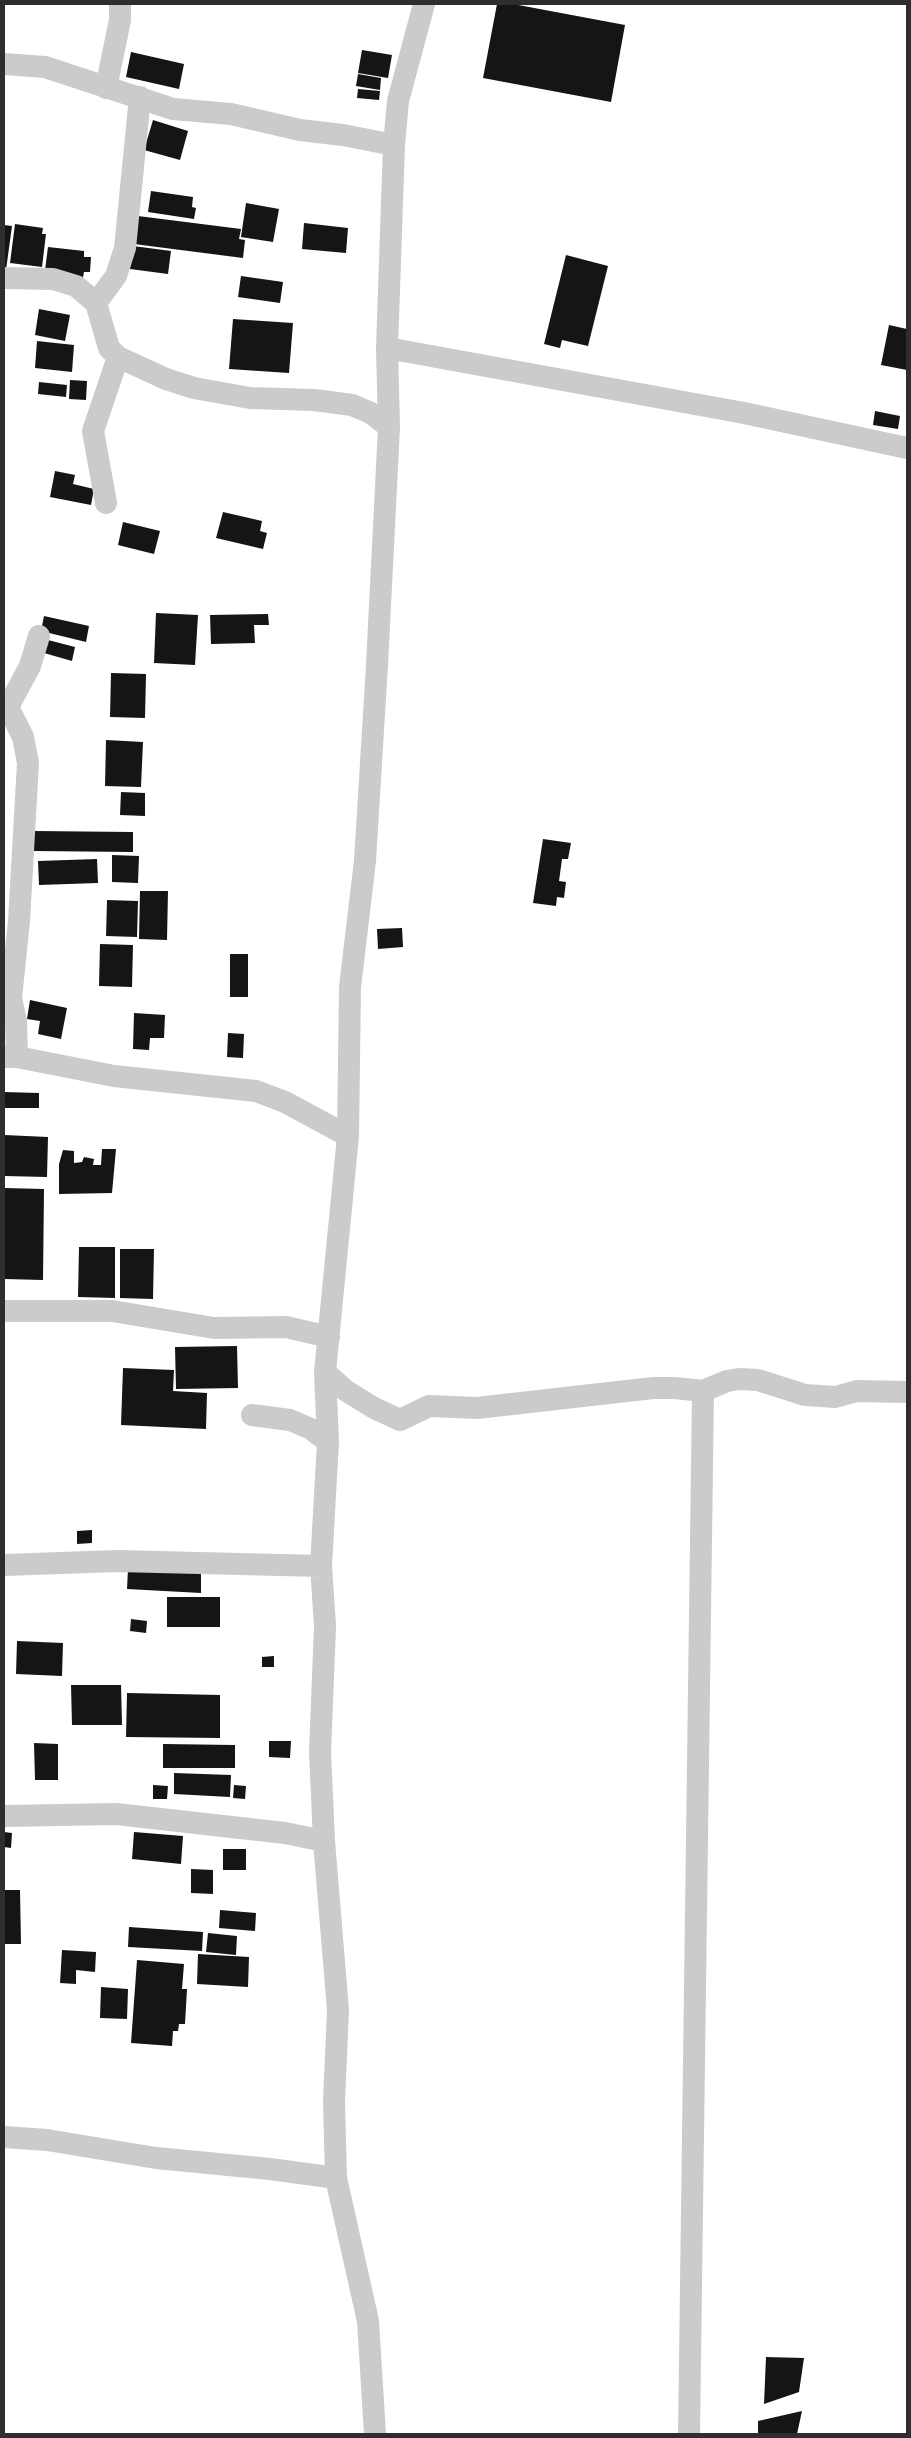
<!DOCTYPE html>
<html>
<head>
<meta charset="utf-8">
<style>
  body { margin:0 }
  #map { position:relative; width:911px; height:2438px; overflow:hidden; background:#fff; font-family:Karla,sans-serif }
  canvas { display:block }
  .frame { position:absolute; inset:0; border:5px solid #2e2e2e; pointer-events:none }
</style>
</head>
<body>
<div id="map">
<canvas width="911" height="2438"></canvas>
<div class="frame"></div>
</div>
<script>
const c = document.querySelector('canvas').getContext('2d');
c.lineJoin = 'round';
function fill(path, color) {
  c.fillStyle = color;
  c.fill(path, 'evenodd');
}
function shape(rows) {
  const path = new Path2D();
  for (const r of rows) {
    path.moveTo(r[0], r[1]);
    for (let i = 2; i < r.length; i += 2) path.lineTo(r[i], r[i + 1]);
  }
  return path;
}
function trace(path, color, width, dash) {
  c.strokeStyle = color;
  c.lineWidth = width;
  c.lineCap = dash ? 'butt' : 'round';
  c.setLineDash(dash || []);
  c.stroke(path);
}
fill(shape([
  [497,4,513,4,625,25,611,102,483,78],
  [362,50,392,55,388,78,358,73],
  [131,52,184,64,179,89,126,77],
  [358,74,381,78,380,90,356,86],
  [358,89,380,91,379,100,357,98],
  [153,120,188,131,180,160,144,150],
  [151,191,193,197,192,207,196,208,194,219,148,212],
  [246,203,279,209,273,242,241,237],
  [138,216,241,229,239,239,245,240,243,258,134,244],
  [304,223,348,228,346,253,302,249],
  [15,224,43,228,42,234,46,234,42,267,10,263],
  [4,225,12,226,6,270,4,269],
  [133,246,171,251,168,274,130,269],
  [48,247,84,251,84,257,91,257,90,272,84,272,82,283,44,278],
  [566,255,608,266,588,346,562,340,560,348,544,344],
  [241,276,283,282,280,303,238,297],
  [39,309,70,315,65,341,35,335],
  [233,319,293,323,289,373,229,369],
  [889,325,907,329,907,370,881,365],
  [37,341,74,345,72,372,35,368],
  [70,380,87,381,86,400,69,399],
  [39,382,67,385,66,397,38,394],
  [875,411,900,416,898,429,873,425],
  [55,471,75,475,73,484,94,489,91,505,50,497],
  [223,512,262,521,260,531,267,533,263,549,216,538],
  [123,522,160,531,154,554,118,545],
  [156,613,198,615,195,665,154,663],
  [268,614,269,625,254,625,255,643,211,644,210,615],
  [44,616,89,626,86,642,41,631],
  [48,640,75,647,72,661,44,653],
  [111,673,146,674,145,718,110,717],
  [106,740,143,742,141,787,105,786],
  [121,792,145,793,145,816,120,815],
  [34,831,133,832,133,852,34,851],
  [543,839,571,843,568,859,562,859,559,881,566,882,564,898,557,897,556,906,533,903],
  [112,855,139,856,138,883,112,882],
  [97,859,98,883,39,885,38,861],
  [140,891,168,891,167,940,139,939],
  [107,900,138,901,137,937,106,936],
  [402,928,403,947,378,949,377,929],
  [100,944,133,945,132,987,99,986],
  [230,954,248,954,248,997,230,997],
  [30,1000,67,1008,61,1039,38,1034,40,1021,27,1019],
  [134,1013,165,1015,164,1038,150,1038,149,1050,133,1049],
  [228,1033,244,1034,243,1058,227,1057],
  [4,1092,39,1093,39,1108,4,1108],
  [4,1135,48,1137,47,1177,4,1176],
  [102,1149,116,1149,112,1193,59,1194,59,1164,63,1150,74,1151,74,1163,82,1162,84,1157,94,1159,93,1165,101,1165],
  [4,1188,44,1189,43,1280,4,1279],
  [79,1247,115,1247,115,1298,78,1297],
  [120,1249,154,1249,153,1299,120,1298],
  [237,1346,238,1388,176,1389,175,1347],
  [123,1368,174,1370,173,1391,207,1393,206,1429,121,1425],
  [92,1530,92,1543,77,1544,77,1531],
  [128,1569,201,1573,201,1593,127,1589],
  [167,1597,220,1597,220,1627,167,1627],
  [131,1619,147,1621,146,1633,130,1631],
  [17,1641,63,1643,62,1676,16,1674],
  [274,1656,274,1667,262,1667,262,1657],
  [71,1685,121,1685,122,1725,72,1725],
  [127,1693,220,1695,220,1738,126,1737],
  [269,1741,291,1741,290,1758,269,1757],
  [34,1743,58,1744,58,1780,35,1780],
  [163,1744,235,1745,235,1768,163,1768],
  [174,1773,231,1775,230,1797,174,1794],
  [153,1785,168,1786,167,1799,153,1799],
  [234,1785,246,1786,245,1799,233,1798],
  [4,1832,12,1833,11,1848,4,1847],
  [134,1832,183,1836,181,1864,132,1859],
  [223,1849,246,1849,246,1870,223,1870],
  [191,1869,213,1870,213,1894,191,1893],
  [4,1890,20,1890,21,1944,4,1944],
  [220,1910,256,1913,255,1931,219,1928],
  [129,1927,203,1932,202,1951,128,1947],
  [208,1933,237,1936,236,1955,206,1952],
  [62,1950,96,1952,95,1972,76,1970,76,1984,60,1983],
  [198,1954,249,1957,248,1987,197,1984],
  [137,1960,184,1964,182,1989,187,1989,185,2024,179,2024,178,2031,173,2031,172,2046,131,2043],
  [101,1987,128,1989,127,2019,100,2018],
  [766,2357,804,2358,799,2392,764,2404],
  [802,2411,797,2434,758,2434,758,2421]
]), '#151515');
trace(shape([
  [4,64,45,67,173,109,231,114,300,130,343,135,394,145],
  [106,88,120,20,120,4],
  [4,278,53,279,76,286,96,303,109,348,118,357,166,379,194,388,250,398,314,400,352,405,371,413,389,427],
  [96,303,116,276,125,248,140,97],
  [387,348,744,413,907,448],
  [106,503,93,431,118,357],
  [8,707,23,737,28,763,19,921,11,998,16,1021,17,1057],
  [8,707,30,666,39,636],
  [4,1057,17,1057,114,1076,256,1091,285,1102,348,1136],
  [4,1311,112,1311,214,1328,286,1327,329,1337],
  [325,1372,345,1390,374,1408,400,1420,429,1406,477,1408,653,1388,675,1388,703,1391,727,1381,739,1379,758,1380,805,1395,821,1396,835,1397,857,1391,907,1392],
  [252,1415,290,1420,311,1429,328,1442],
  [4,1565,117,1561,321,1566],
  [4,1816,116,1814,285,1833,324,1841],
  [4,2137,47,2140,156,2158,270,2169,336,2178],
  [375,2434,368,2321,336,2178,334,2101,338,2010,324,1841,320,1752,325,1626,321,1566,328,1442,325,1372,348,1136,350,987,365,861,377,665,389,427,387,348,394,145,398,101,424,4],
  [689,2434,703,1391]
]), '#cbcbcb', 22);
</script>
</body>
</html>
